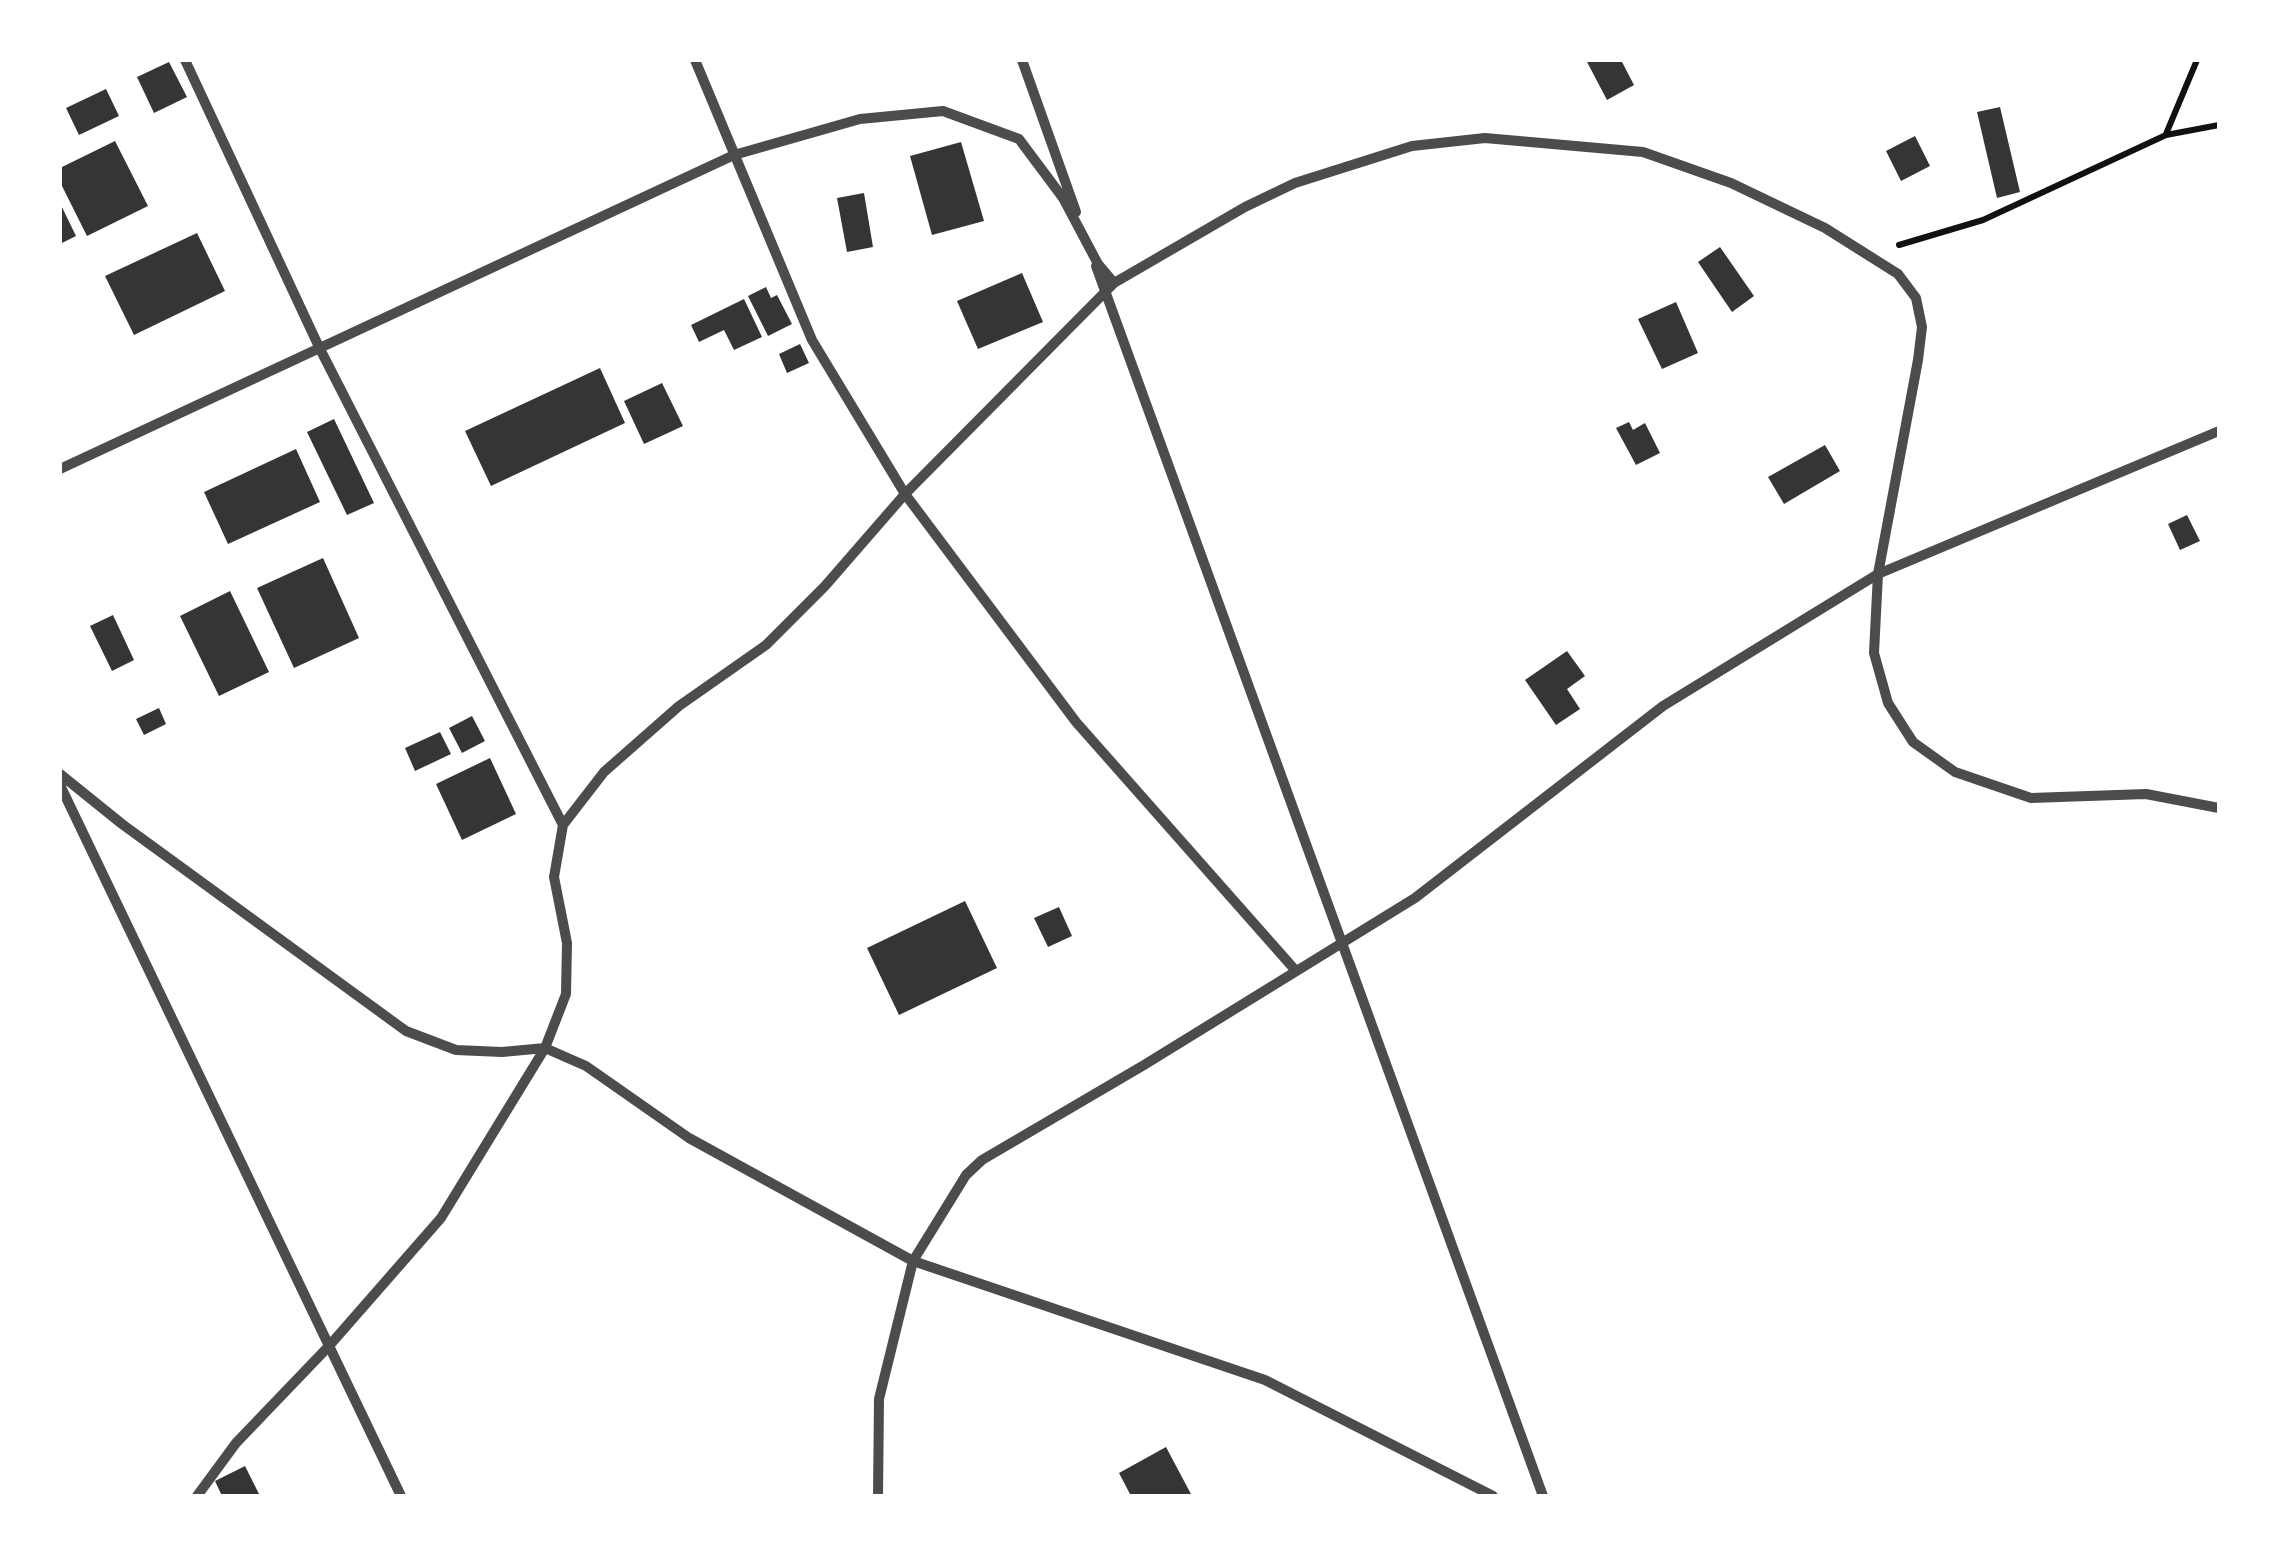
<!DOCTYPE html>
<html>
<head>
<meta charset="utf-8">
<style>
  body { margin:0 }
  #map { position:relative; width:2279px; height:1556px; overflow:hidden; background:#fff; font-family:"Nunito Sans",sans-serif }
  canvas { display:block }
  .frame { position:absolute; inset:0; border:62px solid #fff; pointer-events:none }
</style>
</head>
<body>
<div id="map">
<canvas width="2279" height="1556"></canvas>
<div class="frame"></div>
</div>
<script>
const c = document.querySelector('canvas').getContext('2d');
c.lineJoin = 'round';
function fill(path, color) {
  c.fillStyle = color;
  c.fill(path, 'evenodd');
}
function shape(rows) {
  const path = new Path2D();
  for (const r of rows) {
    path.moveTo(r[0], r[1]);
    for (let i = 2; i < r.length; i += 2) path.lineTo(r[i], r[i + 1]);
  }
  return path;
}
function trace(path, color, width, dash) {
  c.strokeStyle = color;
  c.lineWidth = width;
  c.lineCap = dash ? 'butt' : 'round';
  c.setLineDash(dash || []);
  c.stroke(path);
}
fill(shape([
  [1586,60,1621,60,1634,85,1607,100],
  [169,62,187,97,154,113,137,77],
  [106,89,119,116,79,135,66,108],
  [2000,107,2020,192,1997,198,1977,112],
  [1915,136,1930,166,1901,181,1886,151],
  [115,141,148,206,87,236,60,182,60,168],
  [961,142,984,221,932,235,910,156],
  [864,193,873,247,847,252,837,198],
  [60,203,76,236,60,244],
  [197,233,225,291,134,335,105,276],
  [1720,247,1754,296,1732,312,1698,262],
  [1022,273,1043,322,978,349,957,301],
  [766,287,771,298,777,295,792,324,768,336,748,296],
  [744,299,762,337,734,350,724,330,699,342,691,325],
  [1676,302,1698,353,1662,369,1638,319],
  [800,344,809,363,787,373,779,354],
  [600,368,625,423,491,486,465,431],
  [662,383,683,426,644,444,624,401],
  [334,419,374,503,347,515,307,432],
  [1629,422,1633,430,1645,423,1660,453,1636,465,1616,428],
  [1825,445,1840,471,1784,504,1768,477],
  [296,449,320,502,228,544,204,492],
  [2187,515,2200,541,2180,550,2168,524],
  [323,558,359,638,294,668,257,588],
  [230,591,269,672,219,696,180,616],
  [113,615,134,660,112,671,90,626],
  [1567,651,1585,676,1567,689,1580,709,1556,725,1525,680],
  [159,708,166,724,144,735,136,719],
  [472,716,485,741,462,753,449,728],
  [440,732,451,754,415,771,405,748],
  [490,758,516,814,462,840,436,784],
  [965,901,997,968,899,1015,867,948],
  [1059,907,1072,936,1048,947,1034,918],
  [1166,1447,1192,1496,1131,1496,1119,1473],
  [245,1466,260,1496,222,1496,215,1481]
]), '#353535');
trace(shape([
  [2166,134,2197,60],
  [1899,245,1983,220,2166,135,2219,125]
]), '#111', 6);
trace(shape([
  [185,60,319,347,563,825],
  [695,60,812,340,905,494,1076,722,1296,971],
  [1022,60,1076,212],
  [1096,266,1543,1496],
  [60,469,734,155,860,119,943,111,1019,139,1063,198,1098,264,1114,283,1245,207,1295,183,1412,146,1485,138,1643,152,1731,183,1825,228,1898,274,1916,298,1922,327,1918,360,1878,574,1874,653,1888,703,1913,742,1955,772,2031,798,2146,794,2219,808],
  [60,774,122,824,406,1031,456,1050,502,1052,545,1048,586,1066,689,1138,913,1261,1265,1380,1493,1496],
  [60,785,401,1496],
  [197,1496,236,1443,329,1346,441,1218,545,1048,566,994,567,943,554,877,563,825,604,772,679,706,766,645,825,586,905,494,1114,283],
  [878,1496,879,1399,913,1261,966,1175,982,1160,1144,1065,1415,898,1663,706,1878,574,2219,431]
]), '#4c4c4c', 10);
</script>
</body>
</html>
